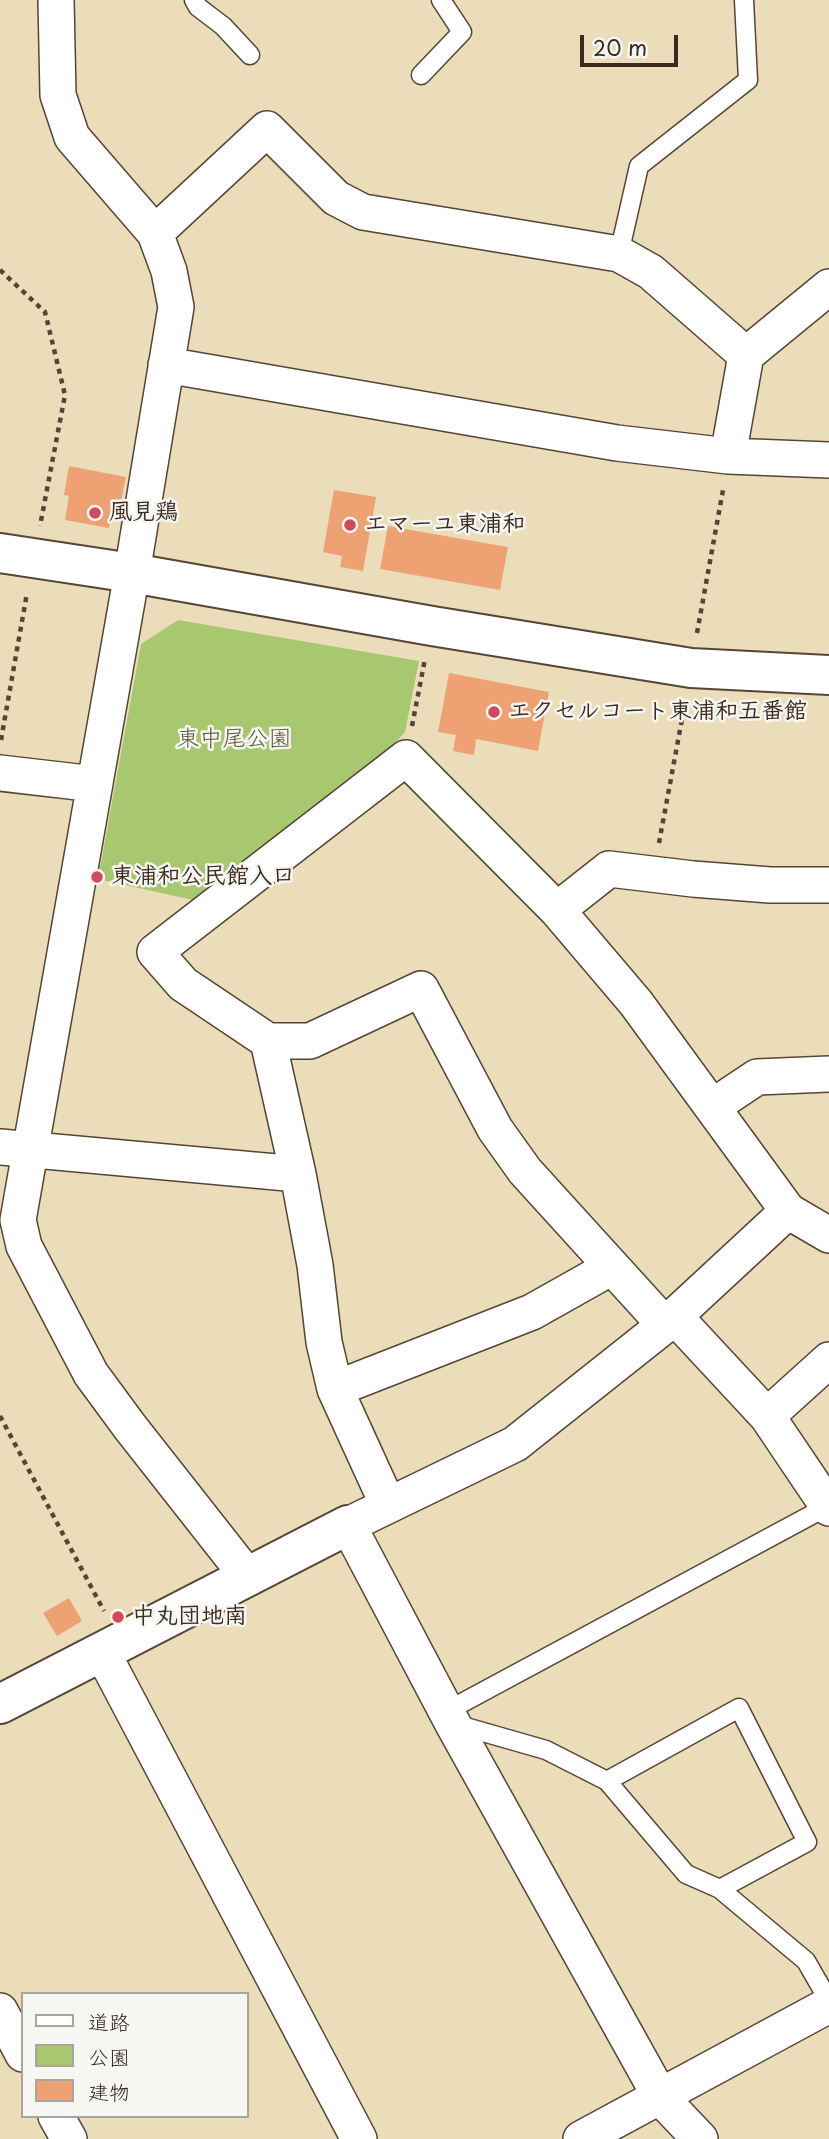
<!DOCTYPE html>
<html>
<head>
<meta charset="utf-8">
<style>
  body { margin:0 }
  #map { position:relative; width:829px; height:2139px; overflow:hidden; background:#ebddba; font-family:"Playpen Sans","Klee One",sans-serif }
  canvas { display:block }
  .legend { position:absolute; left:21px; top:1992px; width:228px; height:126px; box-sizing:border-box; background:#f6f6f2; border:2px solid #aba49d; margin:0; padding:9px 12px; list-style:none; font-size:21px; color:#3b2a1e }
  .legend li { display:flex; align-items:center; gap:14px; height:35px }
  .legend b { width:35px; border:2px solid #aba49d }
  .scale { position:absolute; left:580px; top:35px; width:98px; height:32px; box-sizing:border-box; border:4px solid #3b2a1e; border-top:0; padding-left:9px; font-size:21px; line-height:24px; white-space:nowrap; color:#3b2a1e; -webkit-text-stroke:5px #f6f6f2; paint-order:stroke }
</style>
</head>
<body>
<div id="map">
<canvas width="829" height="2139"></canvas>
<ul class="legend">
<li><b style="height:9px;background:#fff"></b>道路</li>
<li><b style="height:19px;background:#a8c870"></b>公園</li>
<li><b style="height:19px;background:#eea274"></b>建物</li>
</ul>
<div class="scale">20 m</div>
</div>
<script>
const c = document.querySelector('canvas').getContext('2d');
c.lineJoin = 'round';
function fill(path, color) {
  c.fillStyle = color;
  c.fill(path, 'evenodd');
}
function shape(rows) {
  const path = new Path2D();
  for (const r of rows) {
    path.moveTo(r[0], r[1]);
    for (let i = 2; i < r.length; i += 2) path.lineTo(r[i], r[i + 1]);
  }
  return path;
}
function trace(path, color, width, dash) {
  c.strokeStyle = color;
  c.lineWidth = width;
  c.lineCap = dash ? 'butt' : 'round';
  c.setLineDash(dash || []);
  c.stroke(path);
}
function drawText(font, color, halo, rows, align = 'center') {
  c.font = font + ' "Playpen Sans","Klee One",sans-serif';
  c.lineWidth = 5;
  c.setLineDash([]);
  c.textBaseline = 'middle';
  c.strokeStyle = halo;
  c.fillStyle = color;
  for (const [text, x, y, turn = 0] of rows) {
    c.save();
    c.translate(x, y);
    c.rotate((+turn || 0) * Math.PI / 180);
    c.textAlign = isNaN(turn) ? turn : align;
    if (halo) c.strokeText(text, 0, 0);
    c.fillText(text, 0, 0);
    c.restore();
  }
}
fill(shape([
  [178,620,419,661,405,732,364,777,202,902,98,879,141,644]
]), '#a8c870');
fill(shape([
  [69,466,126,477,117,521,110,519,109,528,65,520,69,496,64,495],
  [334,490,376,497,363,571,340,567,342,556,323,552],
  [388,526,508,547,500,590,380,569],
  [449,673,549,692,538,751,476,739,474,755,453,751,456,735,438,732],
  [69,1598,82,1621,57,1636,43,1613]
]), '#eea274');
const service = shape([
  [194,0,198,7,223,26,250,55],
  [421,75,462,32,441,0],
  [619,254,639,166,748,80,744,0],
  [447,1711,828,1506],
  [455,1724,546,1750,607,1781,686,1874,720,1889,806,1961,829,2001],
  [607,1781,739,1708,807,1842,720,1889]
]);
const minor = shape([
  [56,0,58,95,72,137,155,233,169,271,176,307,132,573,18,1220,24,1246,91,1374,130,1427,248,1577],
  [155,233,267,129,336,198,363,212,619,254,651,272,746,355],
  [166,365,617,443,728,456,829,460],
  [728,456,746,355,829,287],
  [0,773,95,784],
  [557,910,609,869,693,879,770,885,829,885],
  [268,1041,310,1041,421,989,495,1129,525,1171,665,1325],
  [712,1107,757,1077,829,1074],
  [0,1147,298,1174],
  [675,1317,767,1416,829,1508],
  [335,1389,532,1312,612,1267],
  [767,1416,829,1360],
  [388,1505,335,1389,324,1342,315,1265,298,1174,268,1041,183,984,155,952,406,758,557,910,636,1003,788,1211,829,1235],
  [102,1652,359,2139],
  [0,2011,23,2054],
  [56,2116,69,2139],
  [581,2139,829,2005],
  [700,2139,661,2098,453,1724,348,1525,515,1444,665,1325,788,1211]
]);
const tertiary = shape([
  [0,553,132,573,432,626,691,668,829,675],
  [0,1704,348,1525]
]);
trace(service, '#554535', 21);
trace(minor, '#554535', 38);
trace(tertiary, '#554535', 42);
trace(shape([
  [0,270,45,312,65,395,40,526],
  [697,633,723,490],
  [412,726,425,659],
  [1,740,27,593],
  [659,843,685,703],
  [0,1416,104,1611]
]), '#554535', 4.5, [5, 5]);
trace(service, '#fff', 18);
trace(minor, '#fff', 35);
trace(tertiary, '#fff', 38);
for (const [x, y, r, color] of [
  [95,513,7,"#d1495b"],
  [350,525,7,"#d1495b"],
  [494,712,7,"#d1495b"],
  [97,877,7,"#d1495b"],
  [118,1617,7,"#d1495b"]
]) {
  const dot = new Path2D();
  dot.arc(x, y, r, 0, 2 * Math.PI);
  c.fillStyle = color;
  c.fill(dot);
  trace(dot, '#f6f6f2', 2.5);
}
drawText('bold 23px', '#3b2a1e', '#f6f6f2', [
  ["風見鶏",109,513],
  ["エマーユ東浦和",364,525],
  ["エクセルコート東浦和五番館",508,712],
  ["東浦和公民館入口",111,877],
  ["中丸団地南",132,1617]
], 'left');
drawText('23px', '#5c5937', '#f6f6f2', [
  ["東中尾公園",234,740]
]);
</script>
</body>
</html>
